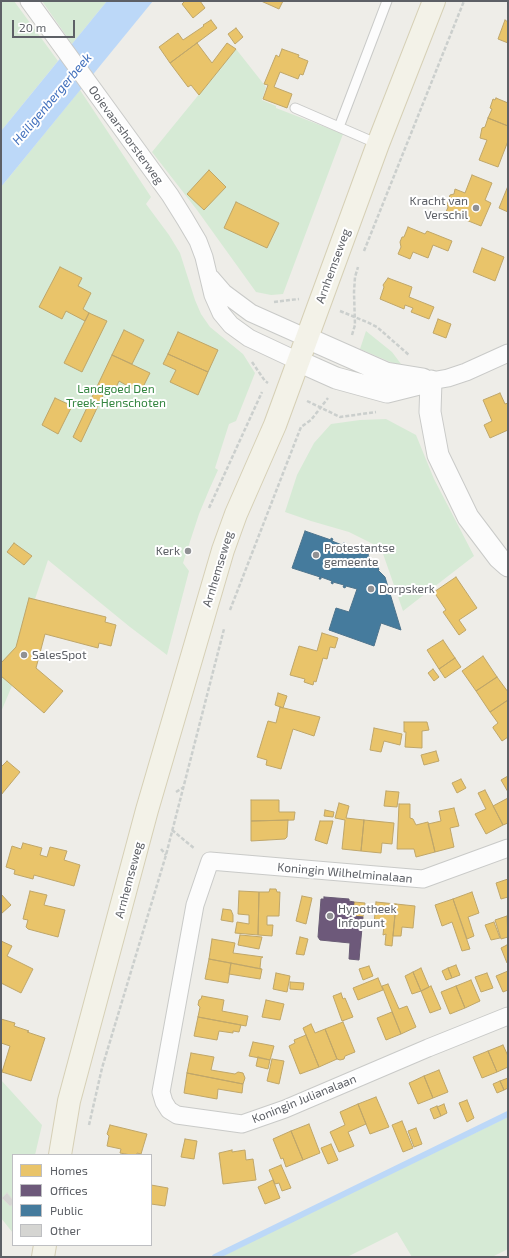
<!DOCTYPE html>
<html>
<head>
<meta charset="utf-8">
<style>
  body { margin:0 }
  #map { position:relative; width:509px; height:1258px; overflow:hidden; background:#eeede8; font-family:"Exo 2",sans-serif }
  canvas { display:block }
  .frame { position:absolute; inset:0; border:2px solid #5d6066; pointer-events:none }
  .legend { position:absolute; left:12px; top:1154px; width:140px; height:92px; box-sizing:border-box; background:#fff; border:1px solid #bebfc2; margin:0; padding:5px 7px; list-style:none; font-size:12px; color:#5d6066 }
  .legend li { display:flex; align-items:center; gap:8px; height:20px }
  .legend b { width:20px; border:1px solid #bebfc2 }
  .scale { position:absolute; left:12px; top:20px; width:63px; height:18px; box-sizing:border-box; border:2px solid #5d6066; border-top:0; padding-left:5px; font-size:12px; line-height:14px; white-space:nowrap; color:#5d6066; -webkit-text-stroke:3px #fff; paint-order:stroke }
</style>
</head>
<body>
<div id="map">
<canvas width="509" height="1258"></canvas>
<div class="frame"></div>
<ul class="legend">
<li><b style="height:11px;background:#e9c46a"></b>Homes</li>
<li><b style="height:11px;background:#6d597a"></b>Offices</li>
<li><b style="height:11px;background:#457b9d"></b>Public</li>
<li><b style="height:11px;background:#d5d5d2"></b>Other</li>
</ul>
<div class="scale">20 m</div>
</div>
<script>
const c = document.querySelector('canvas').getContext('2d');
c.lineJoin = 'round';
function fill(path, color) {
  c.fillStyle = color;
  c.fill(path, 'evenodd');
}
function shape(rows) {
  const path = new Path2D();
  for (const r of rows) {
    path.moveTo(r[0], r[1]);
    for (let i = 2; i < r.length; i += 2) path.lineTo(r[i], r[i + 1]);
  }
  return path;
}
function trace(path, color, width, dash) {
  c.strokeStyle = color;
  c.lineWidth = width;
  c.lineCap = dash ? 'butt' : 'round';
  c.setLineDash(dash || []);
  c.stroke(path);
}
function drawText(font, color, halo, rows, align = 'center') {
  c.font = font + ' "Exo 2",sans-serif';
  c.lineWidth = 4;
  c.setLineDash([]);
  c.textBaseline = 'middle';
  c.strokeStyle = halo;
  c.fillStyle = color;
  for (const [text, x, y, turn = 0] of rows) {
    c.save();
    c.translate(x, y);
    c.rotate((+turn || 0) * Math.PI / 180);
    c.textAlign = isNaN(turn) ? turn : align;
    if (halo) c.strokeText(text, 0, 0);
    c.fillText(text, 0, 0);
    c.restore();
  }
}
fill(shape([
  [1,1,14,1,58,61,1,131],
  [42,1,107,1,72,44],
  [236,49,266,87,262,100,276,106,276,108,343,134,283,294,271,295,256,292,197,210,152,152],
  [80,90,151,197,146,204,169,235,180,253,195,300,201,314,210,327,243,354,255,373,236,421,229,424,215,468,218,470,209,490,199,514,183,563,189,571,167,655,130,627,48,560,27,623,21,664,1,712,1,187],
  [366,331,392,352,404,368,360,349],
  [386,419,416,435,434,479,474,556,403,611,381,548,349,532,311,521,285,512,297,475,314,443,331,424,360,420],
  [1,1080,42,1125,35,1155,13,1155,13,1233,1,1218],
  [508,1117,508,1249,492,1257,412,1257,397,1232,347,1257,221,1257,372,1182]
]), '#d6ead5');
fill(shape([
  [107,1,153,1,1,187,1,131]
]), '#bcd8f8');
const homes = shape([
  [185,1,200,1,205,8,193,18,182,4,185,1],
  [261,1,283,1,279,9,261,1],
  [211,20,217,28,170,63,159,47,178,33,183,40,204,26,203,25,211,20],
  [505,20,508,22,508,43,498,39,505,20],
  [236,28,243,37,235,44,228,34,236,28],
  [197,43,212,63,227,43,236,49,199,95,191,85,188,87,170,63,197,43],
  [282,49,299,55,298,57,308,61,303,75,300,74,298,79,280,72,274,87,292,94,287,108,263,99,268,85,264,84,276,55,279,57,282,49],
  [496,98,508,103,508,126,488,118,492,109,490,108,493,99,495,100,496,98],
  [488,118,508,126,508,141,498,167,479,160,487,140,480,138,482,128,485,127,488,118],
  [209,170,226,187,204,210,187,194,209,170],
  [472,175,492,183,485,200,491,203,481,226,446,212,448,207,447,204,450,195,454,194,455,189,465,193,472,175],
  [508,186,508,212,499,208,508,186],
  [236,202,279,223,267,248,224,228,236,202],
  [408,227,425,234,427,231,452,241,448,251,433,245,428,258,413,252,410,259,398,254,401,247,400,242,402,237,404,237,408,227],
  [482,248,504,257,495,281,473,272,482,248],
  [60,267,82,278,78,286,91,293,83,309,89,313,85,321,66,311,62,319,39,307,60,267],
  [388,278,412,287,409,297,434,307,429,319,411,312,413,308,405,305,404,309,380,299,384,287,383,285,388,278],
  [89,313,107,321,82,372,64,363,89,313],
  [438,319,451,324,446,338,433,333,438,319],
  [124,330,144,340,132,364,112,355,124,330],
  [178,332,218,350,208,372,168,354,178,332],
  [168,354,208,372,198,395,170,382,176,370,163,364,168,354],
  [112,355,150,373,140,393,119,381,113,394,105,391,81,442,73,437,112,355],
  [500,393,505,404,508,403,508,430,490,438,484,425,492,421,483,400,500,393],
  [55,398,72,406,58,434,42,425,55,398],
  [14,543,32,556,24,565,7,552,14,543],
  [456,577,477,608,459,620,466,630,459,635,443,612,446,610,434,592,456,577],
  [29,598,106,617,105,622,116,625,111,646,99,643,98,648,45,634,36,668,63,691,44,713,1,676,1,663,16,647,29,598],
  [322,633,338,638,335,648,330,647,327,659,323,658,316,682,314,681,313,685,304,682,305,679,290,675,299,646,317,651,322,633],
  [443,640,455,658,439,669,427,650,443,640],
  [483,656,497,677,476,691,462,671,483,656],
  [455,658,461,667,445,678,439,669,455,658],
  [433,669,439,677,434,681,428,673,433,669],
  [497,677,508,692,508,700,490,712,476,691,497,677],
  [278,693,287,696,283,708,275,705,278,693],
  [508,700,508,737,502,741,493,728,493,727,498,723,490,712,508,700],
  [280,707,320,717,314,736,293,729,281,769,266,765,267,760,257,757,268,721,276,723,280,707],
  [404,722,427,722,429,730,422,731,422,748,405,747,406,732,404,732,404,722],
  [374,728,402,734,400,745,384,741,381,752,370,750,374,728],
  [436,751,439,761,424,765,421,755,436,751],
  [7,761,20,772,1,795,1,767,7,761],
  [508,776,508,792,501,780,508,776],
  [461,779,466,788,457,793,452,783,461,779],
  [485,790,503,825,486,834,475,814,486,809,478,793,485,790],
  [386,791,399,792,397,807,384,806,386,791],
  [508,798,508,823,503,825,493,806,508,798],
  [251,800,279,800,279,812,295,812,294,820,251,821,251,800],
  [339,803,349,806,346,818,364,820,361,851,342,849,345,820,335,818,339,803],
  [399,804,410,804,410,818,413,819,416,825,428,822,435,852,416,857,414,849,397,849,399,804],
  [454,808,459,826,450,828,454,847,435,852,428,824,441,821,439,811,454,808],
  [325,810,334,812,333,817,324,816,325,810],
  [288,820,287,837,285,839,251,841,251,821,288,820],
  [364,820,394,823,392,844,382,843,381,853,361,851,364,820],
  [320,821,333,821,327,844,315,840,320,821],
  [23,843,42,848,40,855,47,857,50,847,67,851,64,860,80,865,74,886,34,875,33,879,14,874,15,870,6,867,12,846,21,849,23,843],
  [508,879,508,897,501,899,496,883,508,879],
  [270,889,276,889,277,892,280,892,279,916,267,916,267,925,273,925,272,936,258,935,259,892,269,892,270,889],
  [30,891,47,895,44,905,65,910,58,937,28,929,26,927,28,920,23,919,30,891],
  [239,891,259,892,258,935,235,933,237,922,249,924,249,915,238,914,239,891],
  [472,892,479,913,468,917,474,936,467,939,453,899,472,892],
  [1,894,11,905,1,914,1,894],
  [302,896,312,898,306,924,296,921,302,896],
  [453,899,470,949,462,951,452,922,442,926,435,905,453,899],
  [354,902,365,903,363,917,352,916,354,902],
  [376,902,396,904,392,946,385,945,386,934,383,935,384,925,374,924,376,902],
  [396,904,415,906,413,928,402,927,401,936,393,936,396,904],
  [223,909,231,910,233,915,233,922,221,920,223,909],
  [507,916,508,937,501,939,495,920,507,916],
  [494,922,500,938,491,940,485,925,494,922],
  [240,935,262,937,259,949,238,945,240,935],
  [300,937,308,939,304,955,296,954,300,937],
  [212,939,235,943,233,953,263,957,261,958,260,968,261,969,209,959,212,939],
  [1,941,12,946,7,956,33,969,21,993,1,983,1,941],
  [507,945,508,948,508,963,507,963,501,948,507,945],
  [209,959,231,963,228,983,205,979,209,959],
  [231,963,262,969,260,979,229,974,231,963],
  [456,965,460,975,452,978,448,968,456,965],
  [369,966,373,976,363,980,359,969,369,966],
  [421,968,429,987,421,991,413,972,421,968],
  [448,968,452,978,446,980,442,971,448,968],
  [508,971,508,990,503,992,496,976,508,971],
  [413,972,421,991,412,994,405,976,413,972],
  [276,973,290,976,287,992,273,989,276,973],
  [487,973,493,988,481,992,475,977,487,973],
  [378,978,383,990,358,1000,353,988,378,978],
  [471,980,480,1001,465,1008,456,986,471,980],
  [290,982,304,983,303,990,290,989,290,982],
  [388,984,399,1009,407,1006,416,1027,401,1034,382,986,388,984],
  [431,986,441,1009,430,1013,421,991,431,986],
  [456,986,465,1008,450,1014,441,992,456,986],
  [341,993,343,999,345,998,353,1017,342,1021,333,996,341,993],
  [202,996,224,1000,222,1011,248,1016,246,1026,198,1017,200,1007,198,1005,199,1000,201,999,202,996],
  [266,1000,284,1004,280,1020,262,1017,266,1000],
  [392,1012,401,1034,386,1040,377,1018,392,1012],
  [198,1017,241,1025,239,1032,233,1031,233,1033,219,1031,217,1040,194,1036,198,1017],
  [1,1019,15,1023,14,1026,29,1031,27,1032,45,1038,31,1081,2,1072,10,1046,1,1043,1,1019],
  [343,1022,355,1052,345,1056,344,1059,340,1060,337,1059,325,1029,343,1022],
  [311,1024,315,1033,325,1029,337,1059,319,1067,303,1028,311,1024],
  [306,1035,319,1067,300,1074,289,1046,295,1043,294,1040,306,1035],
  [253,1042,274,1046,270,1060,249,1056,253,1042],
  [503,1045,508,1056,508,1067,497,1072,488,1051,503,1045],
  [488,1051,497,1072,482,1078,473,1057,488,1051],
  [191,1053,214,1057,211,1070,235,1074,238,1072,243,1073,245,1078,243,1084,187,1073,191,1053],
  [258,1057,270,1060,268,1069,256,1066,258,1057],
  [272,1059,284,1061,279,1084,267,1081,272,1059],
  [439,1070,448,1092,433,1098,424,1076,439,1070],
  [187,1073,243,1084,242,1093,218,1089,217,1099,184,1093,187,1073],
  [424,1076,433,1098,418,1104,409,1083,424,1076],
  [508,1078,508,1088,504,1090,500,1081,508,1078],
  [500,1081,504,1090,497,1093,493,1084,500,1081],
  [376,1097,389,1127,370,1134,358,1104,376,1097],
  [467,1100,474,1118,467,1122,459,1103,467,1100],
  [358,1104,366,1124,348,1132,354,1146,339,1152,330,1132,345,1125,340,1112,358,1104],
  [444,1104,447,1113,441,1116,437,1107,444,1104],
  [437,1106,441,1116,434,1119,430,1109,437,1106],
  [402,1121,413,1148,403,1152,392,1125,402,1121],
  [309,1124,320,1153,303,1160,291,1131,309,1124],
  [110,1125,147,1134,141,1154,137,1153,137,1155,131,1155,120,1153,121,1149,107,1146,109,1136,107,1134,110,1125],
  [416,1128,422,1144,414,1147,408,1131,416,1128],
  [291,1131,303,1160,286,1167,283,1158,281,1159,273,1139,291,1131],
  [185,1139,197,1141,194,1159,181,1157,185,1139],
  [331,1144,338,1160,328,1164,321,1148,331,1144],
  [232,1150,232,1152,245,1150,246,1160,253,1159,256,1180,223,1184,219,1153,232,1150],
  [281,1165,291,1188,282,1191,279,1183,275,1184,269,1170,281,1165],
  [273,1180,280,1198,265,1204,258,1187,273,1180],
  [151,1185,168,1188,165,1206,151,1204,151,1185]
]);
fill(homes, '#e9c46a');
trace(homes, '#bfa669', 1);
const offices = shape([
  [324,897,349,899,349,901,354,902,352,916,363,917,359,960,349,959,350,943,320,940,318,937,321,899,324,899,324,897]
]);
fill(offices, '#6d597a');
trace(offices, '#685b74', 1);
const public = shape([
  [305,531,331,540,331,538,333,539,332,541,342,545,343,543,345,543,344,545,354,549,355,547,357,548,356,550,367,554,369,552,369,553,368,555,376,568,378,567,379,570,378,570,385,577,401,630,381,623,374,646,329,630,336,608,349,612,357,589,346,586,345,588,343,587,344,585,333,582,333,584,331,583,332,581,321,577,321,579,319,579,320,577,292,568,305,531]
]);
fill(public, '#457b9d');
trace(public, '#4c738c', 1);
trace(shape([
  [215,1257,508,1114]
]), '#bcd8f8', 6);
const building = shape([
  [7,1193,13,1200,13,1204,10,1206,2,1198,7,1193]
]);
fill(building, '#d5d5d2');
trace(building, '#dddcd8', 1);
const service = shape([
  [295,108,378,144],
  [339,127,387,1]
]);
const minor = shape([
  [29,1,170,195,185,219,198,241,204,257,213,295,221,313,231,325,249,338,298,361],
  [211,278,224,293,251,313,307,338],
  [431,381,448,378,466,372,508,353],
  [508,848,423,879,210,861,195,905,161,1092,164,1102,169,1110,177,1115,242,1124,285,1109,428,1048,508,1016]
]);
const tertiary = shape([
  [307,338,386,373,423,379],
  [298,361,336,378,387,392,431,381],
  [431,381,430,412,438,455,468,517,499,558,508,566]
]);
const primary = shape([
  [60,1155,69,1101,147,810,223,550,236,514,275,425,378,144,434,1],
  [43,1257,45,1245]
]);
trace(service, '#c9cac8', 11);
trace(minor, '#c9cac8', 19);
trace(tertiary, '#c9cac8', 23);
trace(primary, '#d6d0b6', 24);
trace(shape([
  [364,251,464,1],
  [274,302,299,299],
  [340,311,367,322,377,327,409,355],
  [352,335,355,325,354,292,355,277,358,267],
  [252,362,265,381,268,383],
  [307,401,340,417,376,412],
  [209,508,262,392],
  [230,610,299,432,301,427,311,420,328,398],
  [176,792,184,787],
  [172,830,195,849],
  [161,849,166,855],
  [89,1125,102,1068,166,855,224,629]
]), '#cbcfcd', 2.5, [4, 2]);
trace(service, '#fcfcfc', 9);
trace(minor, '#fcfcfc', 17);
trace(tertiary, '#fcfcfc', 21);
trace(primary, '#f3f2e8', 22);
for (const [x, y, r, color] of [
  [476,208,4,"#909194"],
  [188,551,4,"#909194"],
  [316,555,4,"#909194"],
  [371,589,4,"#909194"],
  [24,655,4,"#909194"],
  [330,916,4,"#909194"]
]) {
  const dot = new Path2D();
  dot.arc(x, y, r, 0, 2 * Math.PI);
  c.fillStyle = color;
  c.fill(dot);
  trace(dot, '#fff', 1.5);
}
drawText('12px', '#5d6066', '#fff', [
  ["Ooievaarshorsterweg",126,135,54],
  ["Arnhemseweg",333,266,-70],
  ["Arnhemseweg",218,569,-73],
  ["Koningin Wilhelminalaan",345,873,5],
  ["Arnhemseweg",129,880,-75],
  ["Koningin Julianalaan",304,1099,-22]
]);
drawText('12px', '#5d6066', '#fff', [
  ["Kracht van",468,201,"right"],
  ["Verschil",468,215,"right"],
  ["Protestantse",324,548],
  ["gemeente",324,562],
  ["Kerk",180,551,"right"],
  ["Dorpskerk",379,589],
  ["SalesSpot",32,655],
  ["Hypotheek",338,909],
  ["Infopunt",338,923]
], 'left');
drawText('12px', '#348640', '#fff', [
  ["Landgoed Den",116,389],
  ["Treek-Henschoten",116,403]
]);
drawText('italic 13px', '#4371bd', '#fff', [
  ["Heiligenbergerbeek",52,99,-50]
]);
</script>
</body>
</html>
